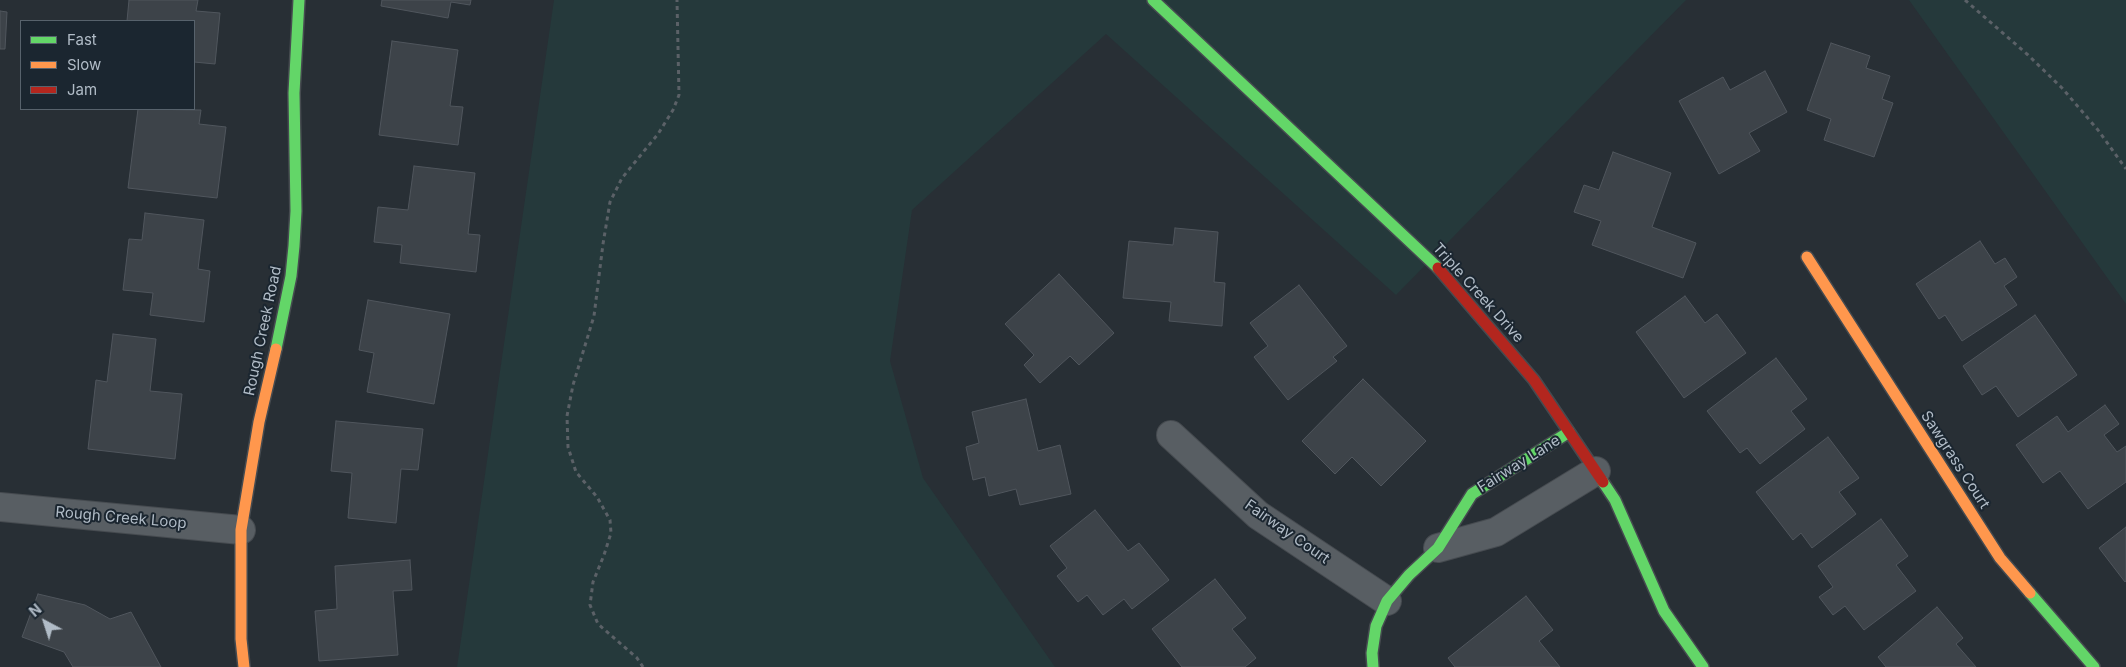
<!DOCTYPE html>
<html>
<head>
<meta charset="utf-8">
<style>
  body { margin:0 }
  #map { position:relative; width:2126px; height:667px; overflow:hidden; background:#282f35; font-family:Inter,sans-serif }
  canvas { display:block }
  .legend { position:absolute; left:20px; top:20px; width:175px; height:90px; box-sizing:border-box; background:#1b2630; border:1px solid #57626c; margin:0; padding:6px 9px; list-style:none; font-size:15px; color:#b1bcc7 }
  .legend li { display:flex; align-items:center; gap:10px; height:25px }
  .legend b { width:25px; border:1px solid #57626c }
  .north { position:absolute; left:20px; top:597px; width:50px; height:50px; -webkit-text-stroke:4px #1b2630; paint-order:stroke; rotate:320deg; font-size:14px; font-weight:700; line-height:20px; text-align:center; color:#b1bcc7 }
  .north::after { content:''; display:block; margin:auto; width:18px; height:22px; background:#b1bcc7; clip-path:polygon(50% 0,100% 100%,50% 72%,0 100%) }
</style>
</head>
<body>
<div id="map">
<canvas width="2126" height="667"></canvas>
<ul class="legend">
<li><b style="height:6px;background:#63d668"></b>Fast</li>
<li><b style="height:6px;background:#ff974d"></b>Slow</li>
<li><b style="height:6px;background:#b3261e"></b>Jam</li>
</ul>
<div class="north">N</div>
</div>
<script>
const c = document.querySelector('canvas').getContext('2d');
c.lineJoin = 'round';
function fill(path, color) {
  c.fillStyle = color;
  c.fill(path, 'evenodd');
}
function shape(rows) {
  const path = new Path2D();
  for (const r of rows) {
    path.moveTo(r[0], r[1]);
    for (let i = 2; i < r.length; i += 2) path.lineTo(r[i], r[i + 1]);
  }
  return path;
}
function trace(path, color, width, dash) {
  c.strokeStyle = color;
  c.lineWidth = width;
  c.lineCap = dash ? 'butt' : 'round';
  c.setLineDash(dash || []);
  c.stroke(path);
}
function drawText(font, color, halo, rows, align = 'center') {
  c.font = font + ' Inter,sans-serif';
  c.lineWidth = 4;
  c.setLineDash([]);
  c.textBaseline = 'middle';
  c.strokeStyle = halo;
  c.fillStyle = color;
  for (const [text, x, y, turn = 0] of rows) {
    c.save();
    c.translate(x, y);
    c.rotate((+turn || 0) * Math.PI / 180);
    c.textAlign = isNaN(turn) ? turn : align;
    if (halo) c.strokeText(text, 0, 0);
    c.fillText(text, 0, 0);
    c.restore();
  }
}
fill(shape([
  [554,0,1686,0,1396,295,1106,34,912,210,890,361,923,478,1055,667,457,667],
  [1909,0,2126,0,2126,304]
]), '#25393b');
const building = shape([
  [129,0,198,0,196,11,220,13,215,64,194,62,194,21,127,21,129,0],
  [382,0,471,0,470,5,451,2,448,18,381,6,382,0],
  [0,11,7,12,5,49,0,49,0,11],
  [392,41,458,50,450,106,463,107,458,145,379,135,392,41],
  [1831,43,1870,56,1866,68,1890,76,1882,99,1893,103,1874,157,1824,140,1831,119,1807,110,1831,43],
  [1765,71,1787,112,1749,133,1760,151,1719,174,1679,101,1723,77,1730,90,1765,71],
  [138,109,201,110,199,124,226,127,217,198,128,188,138,109],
  [1613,152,1671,173,1652,227,1696,243,1683,278,1592,245,1601,221,1574,212,1584,185,1599,190,1613,152],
  [414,166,475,173,468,234,480,235,476,272,400,263,402,245,374,242,378,207,408,210,414,166],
  [145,213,204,220,198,269,210,271,204,322,150,315,153,293,123,290,129,239,142,240,145,213],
  [1175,228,1218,232,1214,282,1225,283,1222,326,1169,321,1171,302,1123,298,1129,241,1173,245,1175,228],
  [1980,241,1995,264,2005,258,2017,277,2004,286,2017,305,1962,341,1945,315,1939,319,1916,284,1980,241],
  [1059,274,1114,333,1079,365,1070,356,1040,383,1024,365,1034,355,1005,324,1059,274],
  [1299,285,1347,346,1333,357,1337,361,1288,400,1254,357,1268,346,1250,323,1299,285],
  [1685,296,1705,323,1717,314,1746,353,1684,398,1636,332,1685,296],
  [368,300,450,314,434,404,367,392,374,353,359,350,368,300],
  [2035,315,2077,375,2018,417,1996,386,1982,395,1963,366,2035,315],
  [113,334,156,339,150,391,182,394,175,459,88,449,96,380,107,382,113,334],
  [1776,358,1807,399,1791,411,1805,429,1760,464,1747,448,1740,453,1707,411,1776,358],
  [1363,379,1426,441,1381,486,1352,457,1335,474,1302,441,1363,379],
  [1026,399,1038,451,1060,445,1071,494,1020,505,1016,489,989,496,985,477,973,480,966,447,979,443,972,412,1026,399],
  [2105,405,2119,424,2104,435,2117,452,2126,446,2126,482,2088,509,2060,471,2043,483,2016,445,2057,416,2068,432,2105,405],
  [336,421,423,429,418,470,401,469,396,523,348,518,352,473,331,471,336,421],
  [1828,437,1859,478,1839,492,1856,514,1812,548,1801,533,1793,540,1756,492,1828,437],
  [1095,510,1128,551,1139,543,1169,580,1132,609,1124,599,1103,615,1087,595,1078,602,1057,576,1067,568,1050,546,1095,510],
  [1881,519,1908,556,1896,565,1916,591,1864,630,1845,606,1833,615,1819,597,1833,587,1818,566,1881,519],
  [2126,527,2126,581,2125,582,2099,548,2126,527],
  [410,560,412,590,393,591,398,655,319,661,315,611,337,609,335,566,410,560],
  [1215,579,1246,618,1232,629,1256,658,1245,667,1182,667,1152,629,1215,579],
  [38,594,85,605,110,619,131,612,161,667,73,667,64,652,22,637,38,594],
  [1526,596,1553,630,1539,641,1560,667,1455,667,1448,658,1526,596],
  [1937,607,1963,638,1956,644,1976,667,1886,667,1878,657,1937,607]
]);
fill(building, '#3d4349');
trace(building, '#50565d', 1);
const street = shape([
  [1171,435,1258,515,1387,601],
  [0,507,241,530],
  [1438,548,1496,532,1596,471]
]);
const fast = shape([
  [1153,0,1438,268],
  [276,349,291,276,294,246,296,211,294,93,299,0],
  [1603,482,1615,500,1664,611,1703,667],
  [2030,593,2094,667],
  [1373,667,1372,653,1376,626,1387,601,1409,575,1438,548,1472,494,1569,432]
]);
const slow = shape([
  [1807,257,2000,558,2030,593],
  [244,667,241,639,241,530,259,422,276,349]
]);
const jam = shape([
  [1438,268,1534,380,1603,482]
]);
trace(street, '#464b50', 30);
trace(fast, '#464b50', 14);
trace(slow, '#464b50', 14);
trace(jam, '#464b50', 14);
trace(shape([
  [1965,0,2028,55,2062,88,2098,130,2126,169],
  [643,667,637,658,598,624,590,605,593,582,604,555,611,533,610,520,597,497,576,472,568,447,567,416,573,385,594,316,603,244,610,202,622,178,658,134,673,110,679,95,677,0]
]), '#5b6167', 3, [4, 4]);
trace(street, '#585e63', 28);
trace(fast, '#63d668', 11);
trace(slow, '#ff974d', 11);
trace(jam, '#b3261e', 11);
drawText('15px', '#b1bcc7', '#1b2630', [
  ["Triple Creek Drive",1478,293,48],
  ["Rough Creek Road",263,331,-78],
  ["Sawgrass Court",1955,460,57],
  ["Fairway Lane",1519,464,-32],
  ["Rough Creek Loop",121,518,5],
  ["Fairway Court",1287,532,35]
]);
</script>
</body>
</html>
